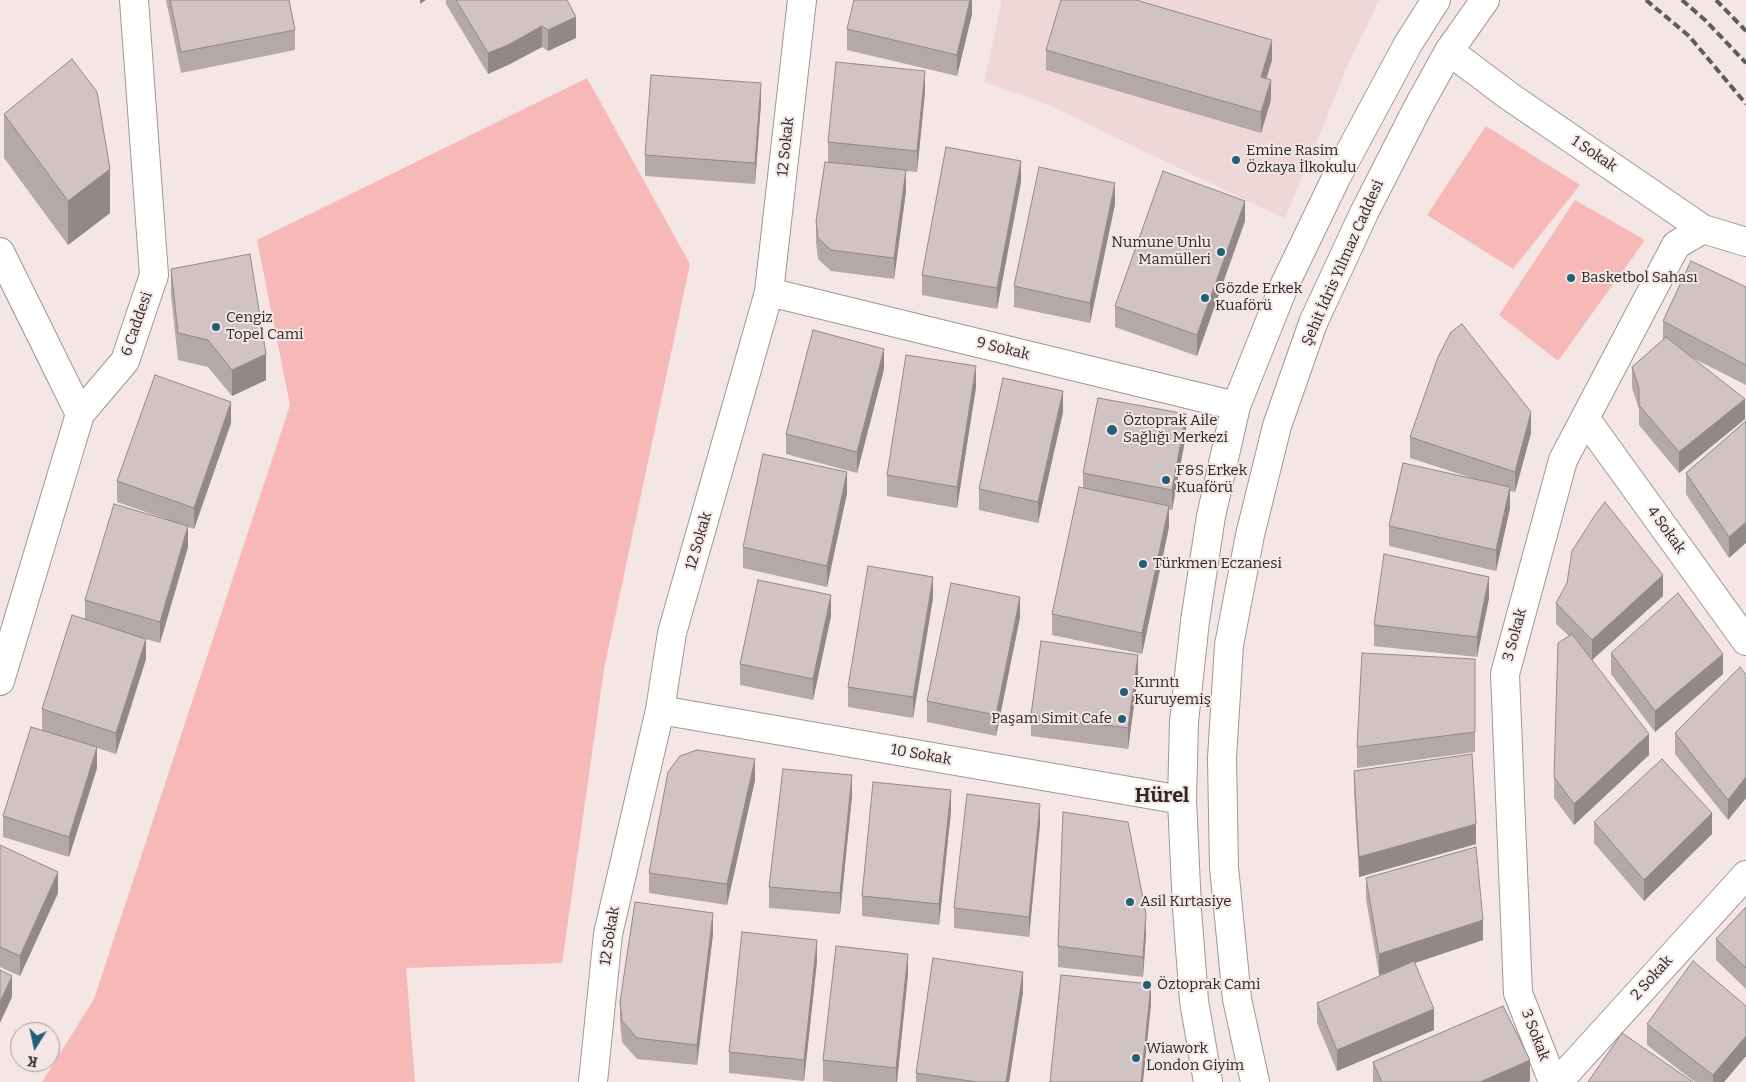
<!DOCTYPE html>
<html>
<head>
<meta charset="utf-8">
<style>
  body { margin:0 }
  #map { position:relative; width:1746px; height:1082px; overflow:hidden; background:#f4e6e5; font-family:Bitter,serif }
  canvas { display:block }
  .north { position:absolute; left:10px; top:1022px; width:50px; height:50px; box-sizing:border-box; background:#f4e6e5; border:1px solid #a59a9a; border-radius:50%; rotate:190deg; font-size:14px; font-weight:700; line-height:20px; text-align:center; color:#2e2929 }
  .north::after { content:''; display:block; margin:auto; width:18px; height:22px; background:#236077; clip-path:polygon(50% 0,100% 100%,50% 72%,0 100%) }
</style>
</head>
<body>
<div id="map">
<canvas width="1746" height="1082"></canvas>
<div class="north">K</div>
</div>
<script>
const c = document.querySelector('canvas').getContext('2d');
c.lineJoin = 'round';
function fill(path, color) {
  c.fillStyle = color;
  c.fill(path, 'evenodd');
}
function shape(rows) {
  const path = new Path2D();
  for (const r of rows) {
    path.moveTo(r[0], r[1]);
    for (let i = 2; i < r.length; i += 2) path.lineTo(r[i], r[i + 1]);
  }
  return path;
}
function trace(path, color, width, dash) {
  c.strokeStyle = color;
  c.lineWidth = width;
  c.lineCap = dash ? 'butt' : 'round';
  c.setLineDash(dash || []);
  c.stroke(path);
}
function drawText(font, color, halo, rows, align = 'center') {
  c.font = font + ' Bitter,serif';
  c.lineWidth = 4;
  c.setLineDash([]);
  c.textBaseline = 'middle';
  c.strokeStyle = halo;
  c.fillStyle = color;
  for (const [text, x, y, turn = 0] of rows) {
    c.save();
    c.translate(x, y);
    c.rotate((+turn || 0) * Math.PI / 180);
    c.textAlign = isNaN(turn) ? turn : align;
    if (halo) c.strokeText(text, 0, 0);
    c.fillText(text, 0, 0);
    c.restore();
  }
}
fill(shape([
  [1002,0,1379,0,1347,67,1285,219,1042,102,984,82]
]), '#eed7d6');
fill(shape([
  [587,78,690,264,604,669,562,963,406,968,415,1082,42,1082,94,999,290,405,257,240],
  [1486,126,1580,185,1513,269,1427,215],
  [1575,200,1645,240,1558,361,1499,315]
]), '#f7b9b7');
const minor = shape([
  [1449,51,1509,96,1703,229,1746,242],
  [0,252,80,414],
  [769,292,1236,406],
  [1585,418,1746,641],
  [0,681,80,414,125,361,154,275,134,0],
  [660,710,1182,800],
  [593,1082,608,934,660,710,672,633,769,292,802,0],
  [1553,1082,1518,993,1505,674,1563,460,1676,245,1703,229],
  [1558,1082,1746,875]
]);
const major = shape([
  [1208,1082,1194,1001,1187,909,1182,800,1184,722,1195,621,1211,516,1236,406,1284,286,1337,176,1408,44,1436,0],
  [1255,1082,1237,999,1224,867,1222,758,1229,645,1250,535,1277,426,1313,323,1364,213,1418,107,1449,51,1485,0]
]);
trace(minor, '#a29695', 30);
trace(major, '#a29695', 30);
trace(minor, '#fff', 28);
trace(major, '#fff', 28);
trace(shape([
  [1646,0,1689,36,1746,104],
  [1682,0,1705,20,1746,63],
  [1716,0,1746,31]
]), '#635b5b', 4, [8, 4]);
fill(shape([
  [166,0,289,0,295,30,295,50,181,73],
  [446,0,567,0,576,38,548,51,542,47,508,65,488,74,446,4],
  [972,0,972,14,957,76,847,50,847,29],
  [1046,50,1272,60,1266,78,1271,100,1261,133,1046,70],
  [925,92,917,172,906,171,906,191,894,279,831,271,818,259,816,242,816,221,828,163,828,142],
  [761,103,755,184,645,176,645,155],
  [4,114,110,213,68,245,4,158],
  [1021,182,997,309,922,295,922,275],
  [1115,204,1090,323,1014,307,1014,286],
  [1245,221,1197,356,1115,327,1115,306],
  [171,269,266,380,232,396,208,367,178,360,171,295],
  [1746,287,1746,385,1693,358,1745,419,1679,473,1639,425,1639,409,1632,388,1632,367,1663,340,1663,321],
  [884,369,857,473,786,454,786,434],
  [976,387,957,508,887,496,887,475],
  [1063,412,1038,523,979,510,979,489],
  [1746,421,1729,558,1686,494,1686,473],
  [231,423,194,529,188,527,188,547,160,643,146,639,146,659,116,754,97,748,97,768,69,857,3,837,3,816,42,730,42,709,85,619,85,600,166,519,117,502,117,481],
  [1531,433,1515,492,1510,491,1510,508,1496,571,1389,546,1389,526,1475,479,1410,458,1410,437],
  [1186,435,1172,510,1169,510,1169,527,1142,654,1052,635,1052,614,1083,488,1083,473],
  [847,493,827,587,743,568,743,547],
  [1663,596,1592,660,1649,755,1574,825,1554,798,1554,777,1569,636,1556,624,1556,603],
  [933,598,913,718,848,707,848,687],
  [1489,598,1477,657,1374,646,1374,625],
  [831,616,813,700,740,685,740,664],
  [1020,617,996,736,927,722,927,701],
  [1611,653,1723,674,1655,732,1611,674],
  [1475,659,1475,752,1357,768,1357,747],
  [1746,675,1746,798,1728,820,1675,754,1675,733],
  [1138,676,1128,749,1031,736,1031,715],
  [1354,771,1476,844,1359,877,1354,792],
  [755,780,727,905,649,893,649,873],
  [852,796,840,914,769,908,769,887],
  [951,811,939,925,862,916,862,896],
  [1594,822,1712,834,1644,901,1594,843],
  [1040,824,1029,937,954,928,954,908],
  [0,845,58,893,20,976,0,967],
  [1366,878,1483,940,1415,963,1434,1030,1337,1071,1317,1023,1317,1003,1389,972,1379,975,1366,899],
  [1746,907,1746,989,1716,960,1716,939],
  [713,934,697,1065,637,1059,622,1042,620,1022,620,1002],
  [1146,935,1143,977,1058,967,1058,946],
  [817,961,804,1081,729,1073,729,1052],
  [908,974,897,1082,834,1082,823,1081,823,1060],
  [1023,992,1009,1082,916,1082,916,1073],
  [1647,1024,1746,1056,1724,1082,1695,1082,1647,1045],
  [1373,1062,1530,1081,1528,1082,1373,1082]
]), '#b4a8a8');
fill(shape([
  [420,0,426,0,420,4],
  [970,0,972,0,972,14,957,76,957,55],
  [576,17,576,38,548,51,548,30],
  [542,26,542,47,508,65,488,74,488,53],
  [1272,40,1272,60,1261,97,1261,77],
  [925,71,925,92,917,172,917,151],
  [1271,80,1271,100,1261,133,1261,112],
  [761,83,761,103,755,184,755,163],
  [1021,161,1021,182,997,309,997,288],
  [110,169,110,213,68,245,68,201],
  [906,170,906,191,894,279,894,258],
  [1115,183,1115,204,1090,323,1090,303],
  [1245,201,1245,221,1197,356,1197,335],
  [884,349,884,369,857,473,857,452],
  [266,354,266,380,232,396,232,370],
  [976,366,976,387,957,508,957,487],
  [1063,391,1063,412,1038,523,1038,502],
  [1745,399,1745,419,1679,473,1679,452],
  [231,402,231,423,194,529,194,508],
  [1531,412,1531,433,1515,492,1515,472],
  [1186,414,1186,435,1172,510,1172,490],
  [847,472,847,493,827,587,827,566],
  [1510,487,1510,508,1496,571,1496,550],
  [1169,506,1169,527,1142,654,1142,633],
  [1746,522,1746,543,1729,558,1729,537],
  [188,526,188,547,160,643,160,622],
  [1663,575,1663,596,1592,660,1592,640],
  [933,577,933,598,913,718,913,697],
  [1489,577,1489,598,1477,657,1477,637],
  [831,595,831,616,813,700,813,679],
  [1020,597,1020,617,996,736,996,715],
  [146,639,146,659,116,754,116,733],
  [1723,654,1723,674,1655,732,1655,711],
  [1138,655,1138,676,1128,749,1128,728],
  [1649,734,1649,755,1574,825,1574,804],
  [97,747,97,768,69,857,69,837],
  [755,759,755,780,727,905,727,884],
  [852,775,852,796,840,914,840,893],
  [1746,777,1746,798,1728,820,1728,800],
  [951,790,951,811,939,925,939,904],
  [1040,804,1040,824,1029,937,1029,917],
  [1712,813,1712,834,1644,901,1644,880],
  [1476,824,1476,844,1359,877,1359,857],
  [58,872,58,893,20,976,20,956],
  [713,913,713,934,697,1065,697,1045],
  [1146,914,1146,935,1143,977,1143,957],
  [1483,920,1483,940,1379,975,1379,954],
  [817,940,817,961,804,1081,804,1060],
  [908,954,908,974,897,1082,896,1082,896,1068],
  [1023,972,1023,992,1009,1082,1006,1082],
  [12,976,12,997,0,1023,0,1002],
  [1151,984,1151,1005,1143,1082,1141,1082],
  [1434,1009,1434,1030,1337,1071,1337,1050],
  [1746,1036,1746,1056,1724,1082,1713,1082,1713,1075],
  [1530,1060,1530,1081,1528,1082,1480,1082]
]), '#928888');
const building = shape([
  [170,0,289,0,295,30,181,52,170,0],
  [456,0,567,0,576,17,548,30,542,26,508,45,488,53,456,0],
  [854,0,970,0,957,55,847,29,854,0],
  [1061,0,1136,0,1272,40,1261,77,1271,80,1261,112,1046,50,1061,0],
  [72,59,97,92,110,169,68,201,4,114,72,59],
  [836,62,925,71,917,151,828,142,836,62],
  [651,75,761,83,755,163,645,155,651,75],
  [946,147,1021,161,997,288,922,275,946,147],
  [825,162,906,170,894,258,831,250,818,238,816,221,825,162],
  [1039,167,1115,183,1090,303,1014,286,1039,167],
  [1163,171,1245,201,1197,335,1115,306,1163,171],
  [250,254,266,354,232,370,208,340,178,333,171,269,250,254],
  [1691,261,1746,287,1746,365,1663,321,1691,261],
  [1462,324,1531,412,1515,472,1410,437,1438,357,1451,332,1462,324],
  [813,330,884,349,857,452,786,434,813,330],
  [1666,337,1745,399,1679,452,1639,405,1639,388,1632,367,1666,337],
  [906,355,976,366,957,487,887,475,906,355],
  [155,375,231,402,194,508,117,481,155,375],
  [1003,378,1063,391,1038,502,979,489,1003,378],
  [1098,398,1186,414,1172,490,1083,473,1098,398],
  [1746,421,1746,522,1729,537,1686,473,1746,421],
  [763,454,847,472,827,566,743,547,763,454],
  [1403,463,1510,487,1496,550,1389,526,1403,463],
  [1079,487,1169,506,1142,633,1052,614,1079,487],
  [1605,502,1663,575,1592,640,1556,603,1567,583,1572,551,1595,515,1605,502],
  [114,504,188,526,160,622,85,600,114,504],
  [1384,554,1489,577,1477,637,1374,625,1384,554],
  [868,566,933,577,913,697,848,687,868,566],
  [758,580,831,595,813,679,740,664,758,580],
  [951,583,1020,597,996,715,927,701,951,583],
  [1678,593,1723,654,1655,711,1611,653,1678,593],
  [72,615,146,639,116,733,42,709,72,615],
  [1572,634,1649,734,1574,804,1554,777,1558,643,1572,634],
  [1041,641,1138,655,1128,728,1031,715,1041,641],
  [1362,653,1475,659,1475,732,1357,747,1362,653],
  [1740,667,1746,675,1746,777,1728,800,1675,733,1740,667],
  [31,727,97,747,69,837,3,816,31,727],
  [697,750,755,759,727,884,649,873,668,772,680,756,697,750],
  [1472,754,1476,824,1359,857,1354,771,1472,754],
  [1662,759,1712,813,1644,880,1594,822,1662,759],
  [783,769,852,775,840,893,769,887,783,769],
  [873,782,951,790,939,904,862,896,873,782],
  [967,794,1040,804,1029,917,954,908,967,794],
  [1063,812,1128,822,1146,914,1143,957,1058,946,1063,812],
  [0,845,58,872,20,956,0,947,0,845],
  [1476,847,1483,920,1379,954,1366,878,1476,847],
  [635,902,713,913,697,1045,637,1038,622,1021,620,1002,635,902],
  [1746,907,1746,968,1716,939,1746,907],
  [742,932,817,940,804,1060,729,1052,742,932],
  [836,946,908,954,896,1068,823,1060,836,946],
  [933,958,1023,972,1006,1082,977,1082,916,1073,933,958],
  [1414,961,1434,1009,1337,1050,1317,1003,1414,961],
  [1693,961,1746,1006,1746,1036,1713,1075,1647,1024,1693,961],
  [0,970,12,976,0,1002,0,970],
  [1061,975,1151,984,1141,1082,1050,1082,1061,975],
  [1503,1006,1530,1060,1480,1082,1382,1082,1373,1062,1503,1006],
  [1622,1033,1693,1082,1588,1082,1622,1033]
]);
fill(building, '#d1c3c3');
trace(building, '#928888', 1);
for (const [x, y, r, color] of [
  [1236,160,5,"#236077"],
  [1221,252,5,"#236077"],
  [1571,278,5,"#236077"],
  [1205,298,5,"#236077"],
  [216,327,5,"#236077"],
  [1112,430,6,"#236077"],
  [1166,480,5,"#236077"],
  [1143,564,5,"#236077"],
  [1124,692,5,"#236077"],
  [1122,719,5,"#236077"],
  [1130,902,5,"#236077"],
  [1147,985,5,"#236077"],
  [1136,1058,5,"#236077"]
]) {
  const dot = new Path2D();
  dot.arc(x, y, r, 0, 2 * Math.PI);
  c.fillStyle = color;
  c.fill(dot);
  trace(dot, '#f4e6e5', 2);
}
drawText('15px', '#2e2929', '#f4e6e5', [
  ["12 Sokak",786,147,-84],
  ["1 Sokak",1594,154,34],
  ["Şehit İdris Yılmaz Caddesi",1343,263,-66],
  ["6 Caddesi",137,324,-71],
  ["9 Sokak",1003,349,14],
  ["4 Sokak",1666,530,54],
  ["12 Sokak",699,541,-74],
  ["3 Sokak",1515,635,-75],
  ["10 Sokak",921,755,10],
  ["12 Sokak",610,936,-81],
  ["2 Sokak",1652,978,-48],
  ["3 Sokak",1535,1035,69]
]);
drawText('15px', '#2e2929', '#f4e6e5', [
  ["Emine Rasim",1246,151],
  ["Özkaya İlkokulu",1246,168],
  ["Numune Unlu",1211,243,"right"],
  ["Mamülleri",1211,260,"right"],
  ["Basketbol Sahası",1581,278],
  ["Gözde Erkek",1215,289],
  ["Kuaförü",1215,306],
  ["Cengiz",226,318],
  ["Topel Cami",226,335],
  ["Öztoprak Aile",1123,421],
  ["Sağlığı Merkezi",1123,438],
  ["F&S Erkek",1176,471],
  ["Kuaförü",1176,488],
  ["Türkmen Eczanesi",1153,564],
  ["Kırıntı",1134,683],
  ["Kuruyemiş",1134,700],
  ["Paşam Simit Cafe",1112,719,"right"],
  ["Asil Kırtasiye",1140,902],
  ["Öztoprak Cami",1157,985],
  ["Wiawork",1146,1049],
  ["London Giyim",1146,1066]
], 'left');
drawText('bold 20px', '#2e2929', '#f4e6e5', [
  ["Hürel",1162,796]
]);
</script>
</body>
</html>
